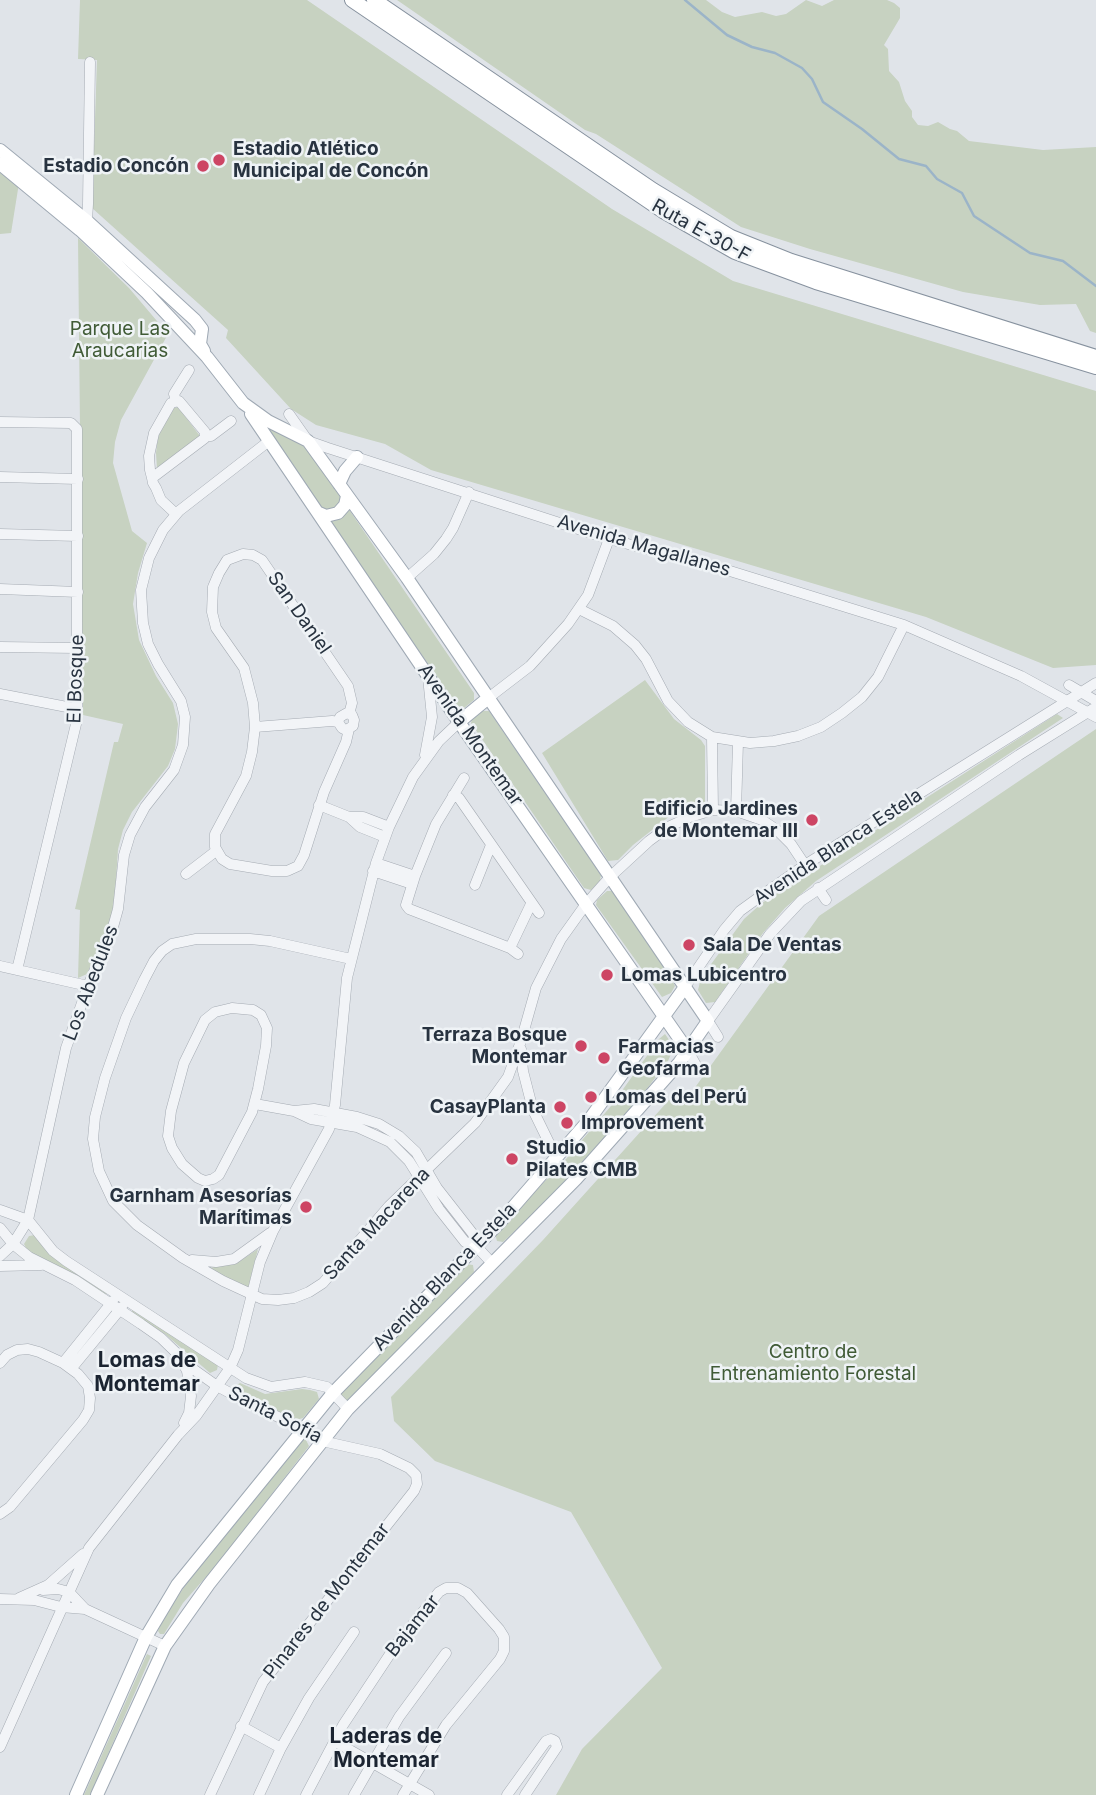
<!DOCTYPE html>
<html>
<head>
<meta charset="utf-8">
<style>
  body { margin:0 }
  canvas { display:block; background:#e0e4e9 }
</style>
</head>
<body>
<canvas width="1096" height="1795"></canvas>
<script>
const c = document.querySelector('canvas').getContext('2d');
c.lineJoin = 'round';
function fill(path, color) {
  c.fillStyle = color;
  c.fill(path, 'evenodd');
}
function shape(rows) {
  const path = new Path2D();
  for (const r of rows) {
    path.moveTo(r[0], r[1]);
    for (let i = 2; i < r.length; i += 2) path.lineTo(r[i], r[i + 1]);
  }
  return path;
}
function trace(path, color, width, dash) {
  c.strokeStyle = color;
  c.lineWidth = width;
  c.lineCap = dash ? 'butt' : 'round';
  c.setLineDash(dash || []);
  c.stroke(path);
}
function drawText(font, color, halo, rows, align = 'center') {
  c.font = font + ' Inter,sans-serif';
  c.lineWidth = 5;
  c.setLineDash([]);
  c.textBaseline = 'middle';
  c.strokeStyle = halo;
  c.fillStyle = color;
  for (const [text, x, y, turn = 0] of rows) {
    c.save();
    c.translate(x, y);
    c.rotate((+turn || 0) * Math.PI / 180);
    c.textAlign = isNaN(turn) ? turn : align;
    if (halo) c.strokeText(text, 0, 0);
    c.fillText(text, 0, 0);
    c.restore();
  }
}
fill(shape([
  [80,0,307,0,612,209,733,281,1096,391,1096,665,1053,668,926,617,431,470,385,444,316,425,291,409,226,338,228,330,92,208,97,60,78,59],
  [397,0,706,0,722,12,735,17,762,12,776,16,786,14,806,0,822,6,834,0,887,0,894,3,900,8,900,18,884,45,888,49,889,71,899,82,905,101,912,111,912,117,918,125,928,126,938,122,950,129,957,131,969,141,1043,150,1096,147,1096,333,1090,331,1076,304,1040,305,963,292,810,249,741,227,596,134,585,130],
  [0,171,19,183,11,233,0,234],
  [78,238,129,288,168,334,121,420,115,442,113,463,132,531,147,543,138,573,133,604,139,640,156,676,173,703,178,724,175,749,168,766,132,812,123,830,118,849,115,897,110,923,87,974,78,978,80,910,75,909,114,742,118,742,123,724,83,715],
  [178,407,200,436,157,469,156,453,158,436,174,408],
  [266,427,305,443,342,499,339,508,323,511],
  [348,508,474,693,474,700,464,708,457,706,329,520,341,517],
  [645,680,674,719,701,740,705,746,705,802,675,812,633,845,618,860,608,861,542,753],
  [483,711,489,711,601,875,600,881,591,890,584,888,471,723,472,719],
  [1057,714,1063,718,816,881,785,908,763,933,715,1002,706,1003,698,990,701,978,744,919,762,903],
  [1096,729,1096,1795,556,1795,582,1749,662,1668,571,1512,435,1461,394,1421,391,1397,543,1240,669,1100,691,1093,819,916],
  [607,891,612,891,669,974,675,986,671,993,662,997,596,905,597,900],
  [665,1034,674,1047,668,1061,630,1111,554,1194,503,1242,497,1241,495,1234,566,1159,611,1106,659,1039],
  [35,1235,44,1248,57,1260,107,1292,105,1296,39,1259,27,1250,24,1244,29,1236],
  [258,1249,248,1289,209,1268,237,1263],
  [466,1264,473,1265,474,1272,348,1402,340,1395],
  [132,1310,218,1365,217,1370,210,1373,165,1334,132,1313],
  [240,1383,265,1394,302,1389,310,1390,317,1392,319,1399,303,1418,296,1420,236,1390,235,1386],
  [303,1440,306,1440,309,1446,220,1561,183,1603,164,1634,160,1634,158,1631,163,1618,187,1583],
  [147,1654,151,1656,90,1795,84,1795]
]), '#c7d2c1');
trace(shape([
  [685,0,727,35,752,47,775,53,802,68,812,79,823,102,862,129,899,159,926,166,937,179,962,193,974,216,1030,253,1063,261,1096,286]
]), '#9bb4c8', 2.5);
const minor = shape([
  [84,225,87,221,88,204,90,62],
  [176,401,174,394,189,370],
  [289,414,308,441,328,448,609,539,730,571,904,625,1021,676,1096,717],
  [0,422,71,423,77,429,77,720,17,970],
  [206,436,211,436,231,421],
  [0,477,78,479],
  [152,478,205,438,205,432,179,401,171,403,154,433,149,456,150,470,152,478,153,483,156,488,161,500,176,514],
  [0,534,78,536],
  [407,578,434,554,446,539,453,528,469,492],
  [0,589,78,592],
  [579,609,613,626,635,645,646,659,668,701,688,722,712,737,750,743,774,741,798,736,821,727,842,713,862,697,878,677,904,625],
  [0,647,77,648],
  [1069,685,1096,701],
  [0,694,77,709],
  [487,699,530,666,568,624,588,595,609,539],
  [255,727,332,721,338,722,342,728,346,730,353,726,354,720,352,715,347,713,340,717,338,722],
  [349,729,346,742,324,792,304,855,298,866,287,871,272,871,230,864,222,859,215,847,215,834,246,776,252,752,255,727,253,703,244,668,216,628,212,612,213,587,219,573,227,560,243,554,253,555,262,560,348,686,352,703,349,714],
  [712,737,713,810],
  [425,755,432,717,428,677],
  [464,778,436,824,415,876,406,905,409,909,510,948,518,954],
  [453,795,459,798,539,913],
  [319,805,349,817,360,827,385,837],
  [736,811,738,742],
  [349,817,363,817,389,827],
  [376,863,415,876],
  [373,871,412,884],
  [186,874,216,851],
  [475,885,491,845],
  [818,888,826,900],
  [510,948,531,904],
  [351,959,270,941,250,939,196,939,172,944,162,951,154,961,144,980,126,1018,105,1078,95,1117,93,1139,99,1171,113,1201,137,1225,183,1258,223,1281,262,1299,278,1300,294,1298,309,1292,323,1283,389,1206,475,1123,508,1077,521,1041,536,988,561,939,586,904,610,877,649,841,668,827,690,817,713,810,736,811,762,820,777,830,791,844,805,865],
  [0,966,88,986],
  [685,987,724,930,740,911,758,898,805,865,1096,683],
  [232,1008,253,1010,261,1015,267,1028,266,1046,258,1089,252,1112,219,1175,213,1179,205,1181,198,1178,182,1164,172,1148,168,1136,171,1111,184,1063,205,1020,215,1012,232,1008],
  [718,1037,708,1021,770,934,801,901,1019,755,1096,707],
  [521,1049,523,1071,533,1110,556,1157],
  [688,1051,697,1067],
  [255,1104,294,1111,311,1119,357,1127,390,1142,409,1161,439,1209,465,1242,476,1246,492,1263],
  [294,1111,314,1109,357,1117,379,1124,399,1136,416,1152,437,1188,473,1234,476,1246],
  [0,1210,28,1220,53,1251,66,1261,246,1378,271,1387,305,1382,327,1387,348,1409],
  [0,1228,13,1244,29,1257,75,1280,141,1324,161,1338,193,1369,217,1386,256,1407,294,1424,322,1441,380,1454,409,1468,416,1475,417,1484,414,1491,263,1682,210,1795],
  [0,1256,13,1244,28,1220,66,1048,88,986,113,927,118,909,124,855,130,835,145,807,174,770,183,745,185,717,181,701,158,664,148,644,143,623,141,590,149,558,163,530,179,511,269,441],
  [192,1260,216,1262,234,1259,270,1233],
  [0,1266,41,1265],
  [182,1361,187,1371,191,1396,189,1413,184,1423],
  [0,1363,7,1355,17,1350,28,1349,39,1352,63,1363,78,1374,88,1386,90,1398,89,1410,83,1420,10,1507,0,1514],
  [63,1363,113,1301],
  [71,1369,122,1307],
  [43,1590,58,1589,69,1592,85,1609],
  [19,1598,48,1585,83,1554],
  [0,1599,34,1600,61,1607,85,1609,165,1646],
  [241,1726,281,1748],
  [334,1741,429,1795],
  [0,1747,89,1548,178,1435,196,1416,230,1368,238,1350,260,1262,273,1231,329,1129,335,1105,347,978,376,863,389,827,413,777,439,741,459,722],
  [259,1795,281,1748,309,1698,354,1632],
  [306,1795,343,1725,396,1645,439,1592,446,1588,458,1588,467,1593,499,1629,504,1637,504,1651,500,1659,446,1725,403,1795],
  [354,1795,399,1717,446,1653],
  [507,1795,546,1741,551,1739,555,1741,557,1747,525,1795]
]);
const major = shape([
  [0,150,87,221,195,320,202,329,200,344,204,351],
  [0,164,80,230,147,293,207,357,243,403,268,421,308,441,407,578,708,1021,679,1063,576,1179,348,1409,209,1584,165,1646,97,1795],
  [251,414,459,722,688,1051],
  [339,484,345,471,357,457],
  [319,513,326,516,338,513,345,505,347,496],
  [459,722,487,699],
  [76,1795,146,1637,177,1585,333,1393,501,1221,589,1120,685,987]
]);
const highway = shape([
  [352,0,663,211,735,252,816,282,1096,367],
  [374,0,653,190,731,237,791,261,1096,357]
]);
trace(minor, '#a5abb3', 11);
trace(major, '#9fa9b4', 14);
trace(highway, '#87929f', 16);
trace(minor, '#f2f4f7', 10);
trace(major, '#fff', 12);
trace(highway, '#fff', 14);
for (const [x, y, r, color] of [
  [219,160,7,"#cd4564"],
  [203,166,7,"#cd4564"],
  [812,820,7,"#cd4564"],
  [689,945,7,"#cd4564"],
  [607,975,7,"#cd4564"],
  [581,1046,7,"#cd4564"],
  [604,1058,7,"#cd4564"],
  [591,1097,7,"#cd4564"],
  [560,1107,7,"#cd4564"],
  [567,1123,7,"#cd4564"],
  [512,1159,7,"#cd4564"],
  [306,1207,7,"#cd4564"]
]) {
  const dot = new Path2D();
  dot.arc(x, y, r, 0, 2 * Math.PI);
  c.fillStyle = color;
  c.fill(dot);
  trace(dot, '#eff3f6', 2.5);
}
drawText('bold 19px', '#283340', '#eff3f6', [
  ["Estadio Atlético",233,149],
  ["Municipal de Concón",233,171],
  ["Estadio Concón",189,166,"right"],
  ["Edificio Jardines",798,809,"right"],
  ["de Montemar III",798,831,"right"],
  ["Sala De Ventas",703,945],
  ["Lomas Lubicentro",621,975],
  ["Terraza Bosque",567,1035,"right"],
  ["Montemar",567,1057,"right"],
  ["Farmacias",618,1047],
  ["Geofarma",618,1069],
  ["Lomas del Perú",605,1097],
  ["CasayPlanta",546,1107,"right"],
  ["Improvement",581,1123],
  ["Studio",526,1148],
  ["Pilates CMB",526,1170],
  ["Garnham Asesorías",292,1196,"right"],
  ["Marítimas",292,1218,"right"]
], 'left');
drawText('19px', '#283340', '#eff3f6', [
  ["Ruta E-30-F",701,231,29],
  ["Avenida Magallanes",644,546,16],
  ["San Daniel",299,613,55],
  ["El Bosque",76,679,-88],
  ["Avenida Montemar",470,735,55],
  ["Avenida Blanca Estela",838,847,-33],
  ["Los Abedules",91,983,-69],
  ["Santa Macarena",377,1224,-47],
  ["Avenida Blanca Estela",445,1277,-46],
  ["Santa Sofía",275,1415,27],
  ["Pinares de Montemar",327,1601,-52],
  ["Bajamar",413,1626,-51]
]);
drawText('19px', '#405b36', '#eff3f6', [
  ["Parque Las",120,329],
  ["Araucarias",120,351],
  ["Centro de",813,1352],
  ["Entrenamiento Forestal",813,1374]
]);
drawText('bold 21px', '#1b2431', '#eff3f6', [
  ["Lomas de",147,1361],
  ["Montemar",147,1385],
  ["Laderas de",386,1737],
  ["Montemar",386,1761]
]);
</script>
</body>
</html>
